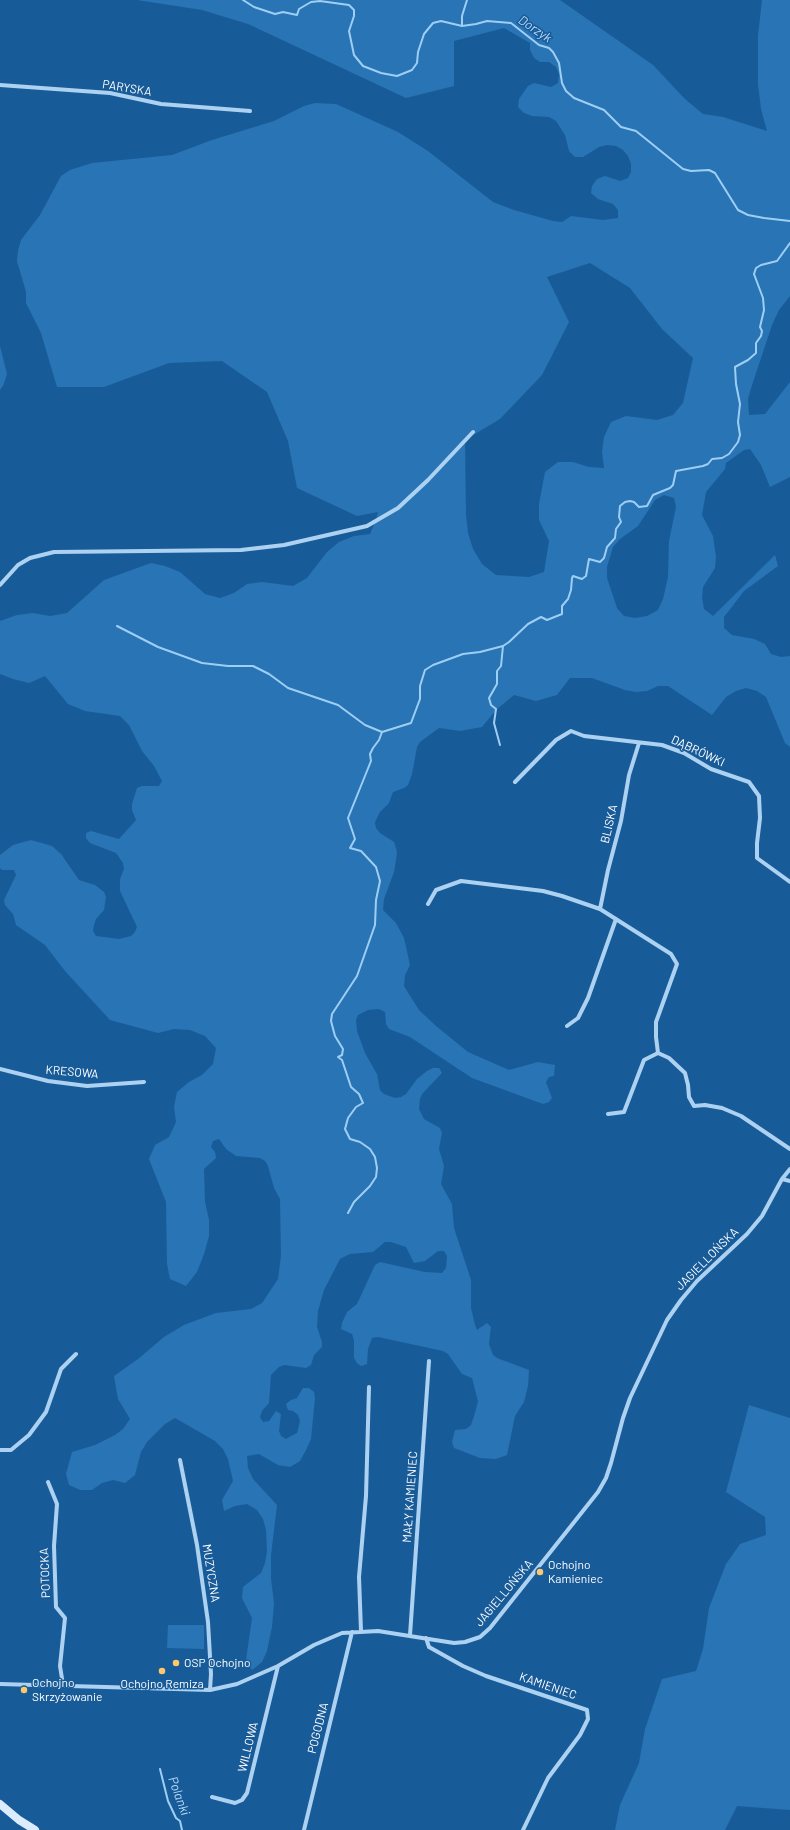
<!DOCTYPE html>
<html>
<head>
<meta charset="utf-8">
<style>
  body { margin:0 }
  canvas { display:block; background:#185b99 }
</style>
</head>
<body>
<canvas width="790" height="1830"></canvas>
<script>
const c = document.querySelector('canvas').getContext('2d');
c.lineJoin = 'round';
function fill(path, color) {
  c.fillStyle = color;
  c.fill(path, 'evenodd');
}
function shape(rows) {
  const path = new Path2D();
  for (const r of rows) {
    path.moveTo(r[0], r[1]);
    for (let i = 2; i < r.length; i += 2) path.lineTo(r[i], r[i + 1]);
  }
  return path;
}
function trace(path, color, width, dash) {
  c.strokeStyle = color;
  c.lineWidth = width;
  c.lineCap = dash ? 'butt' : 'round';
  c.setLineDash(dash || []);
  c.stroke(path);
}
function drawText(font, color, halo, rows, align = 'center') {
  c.font = font + ' Barlow,sans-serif';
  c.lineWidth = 3;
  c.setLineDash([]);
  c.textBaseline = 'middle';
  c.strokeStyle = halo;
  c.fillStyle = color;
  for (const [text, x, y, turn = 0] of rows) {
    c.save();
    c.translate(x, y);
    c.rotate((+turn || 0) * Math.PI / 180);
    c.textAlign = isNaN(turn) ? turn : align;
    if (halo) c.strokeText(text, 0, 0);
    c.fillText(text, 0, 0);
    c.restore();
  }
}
fill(shape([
  [137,0,560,0,653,65,685,99,703,114,723,117,767,131,761,109,758,84,758,36,762,0,790,0,790,296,779,310,772,325,752,385,748,399,749,415,765,414,790,382,790,477,770,487,761,465,750,449,744,450,726,463,725,469,706,492,702,515,713,536,716,557,715,568,703,587,702,598,704,609,713,616,775,555,778,566,744,591,724,617,724,628,732,635,754,639,765,644,771,654,781,657,790,656,790,747,785,743,766,697,757,691,746,688,736,691,726,697,712,715,668,686,658,686,647,691,636,692,625,690,592,678,570,678,557,695,536,701,514,695,496,710,482,727,460,731,439,728,420,742,417,747,412,774,408,785,404,788,393,792,389,803,380,812,375,822,376,828,380,833,394,842,396,848,397,853,394,872,384,899,383,910,396,923,404,938,410,965,405,975,404,986,419,1010,436,1026,468,1052,509,1070,538,1062,555,1065,554,1076,549,1077,546,1082,552,1098,549,1102,543,1104,472,1078,410,1037,389,1029,386,1024,385,1012,379,1009,368,1010,358,1015,356,1020,357,1031,365,1053,377,1074,380,1090,384,1094,395,1098,401,1097,406,1094,417,1079,427,1071,433,1068,439,1068,442,1073,422,1094,420,1099,419,1109,424,1119,440,1128,442,1133,439,1149,444,1166,441,1184,452,1204,454,1228,471,1280,471,1308,475,1325,477,1330,487,1323,491,1327,489,1344,493,1355,497,1358,529,1370,528,1386,524,1402,515,1416,507,1455,496,1459,480,1458,454,1448,452,1442,455,1430,466,1429,471,1425,475,1413,478,1401,472,1378,462,1374,448,1354,443,1351,378,1337,372,1338,368,1349,367,1364,361,1366,357,1363,354,1358,354,1340,352,1334,341,1329,342,1323,347,1312,357,1304,375,1265,380,1262,425,1272,442,1273,446,1268,447,1256,444,1251,438,1251,425,1261,414,1263,406,1247,391,1242,385,1242,373,1252,350,1254,340,1259,324,1290,318,1311,317,1327,322,1342,322,1347,314,1355,311,1365,306,1368,284,1365,279,1367,271,1375,269,1403,262,1411,260,1417,263,1422,269,1421,276,1411,281,1414,279,1431,281,1436,286,1439,291,1436,297,1433,300,1421,298,1415,293,1411,288,1410,286,1404,291,1400,297,1398,303,1388,309,1388,314,1392,315,1398,311,1439,306,1450,300,1461,290,1467,278,1465,259,1454,247,1456,248,1468,253,1479,277,1505,271,1555,271,1579,274,1603,272,1627,267,1651,262,1662,252,1670,246,1660,252,1618,242,1598,243,1587,261,1573,265,1563,267,1552,266,1530,263,1519,257,1510,247,1504,235,1506,224,1511,222,1500,233,1481,228,1459,223,1449,215,1441,175,1418,165,1424,147,1442,141,1452,135,1475,125,1483,113,1480,102,1483,92,1490,80,1490,69,1485,66,1474,72,1452,95,1445,115,1435,123,1429,130,1419,118,1399,114,1376,138,1359,164,1337,184,1325,216,1313,251,1309,262,1303,278,1279,281,1256,280,1199,274,1188,268,1166,265,1161,260,1158,236,1156,226,1149,219,1139,213,1141,211,1147,215,1152,216,1158,204,1169,205,1202,209,1220,209,1236,204,1254,197,1272,186,1286,170,1279,167,1264,166,1202,149,1159,155,1145,169,1137,176,1122,174,1107,177,1092,189,1082,202,1075,213,1064,216,1048,205,1036,190,1030,174,1029,158,1033,110,1020,65,971,45,945,16,925,13,914,5,905,4,900,16,875,14,870,2,870,0,868,0,855,13,845,31,840,52,846,61,854,79,880,95,885,104,892,106,897,104,910,96,919,94,925,93,931,96,936,119,939,131,936,135,932,137,927,120,891,120,879,124,869,123,863,116,853,90,843,86,838,86,833,91,831,119,839,136,820,132,810,132,804,137,788,142,786,159,786,162,781,154,766,142,751,129,725,120,716,85,711,68,704,45,676,29,683,13,679,0,674,0,621,17,615,33,613,50,616,67,613,104,580,151,563,165,566,180,572,205,594,220,598,234,593,247,584,262,582,293,586,307,578,327,552,339,542,354,536,370,534,376,520,378,512,357,516,297,488,288,441,267,392,222,361,169,363,104,387,57,387,41,333,26,303,26,292,17,261,18,251,21,240,40,215,61,176,70,170,92,163,172,155,212,140,274,121,304,106,315,103,336,104,398,132,428,151,493,202,514,210,553,221,562,222,571,216,603,220,618,218,618,210,613,204,598,199,591,193,592,186,597,179,605,176,620,181,628,178,631,172,631,164,628,156,623,150,616,146,607,145,599,147,583,157,575,157,569,151,565,135,556,121,549,117,532,116,524,113,518,107,519,99,528,86,534,83,551,87,558,83,559,74,556,67,549,62,540,62,534,58,530,50,530,43,504,28,454,41,454,86,406,98,248,24,202,10],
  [590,263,630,288,662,329,693,358,683,403,673,415,657,420,626,416,611,422,604,437,602,452,604,468,589,467,573,462,558,462,545,472,539,504,539,520,549,541,544,572,529,577,496,575,482,564,473,549,468,533,466,515,465,440,500,419,542,375,569,322,547,277],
  [664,495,674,498,676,507,669,541,668,577,663,599,658,610,647,616,635,618,624,616,617,608,607,578,607,567,613,547,620,539,638,526,655,500],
  [0,346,7,374,3,386,0,390],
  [749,1405,790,1418,790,1810,737,1806,725,1830,615,1830,620,1805,639,1763,645,1729,662,1679,696,1671,703,1649,709,1608,726,1564,740,1544,766,1535,765,1517,726,1492],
  [168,1625,204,1625,204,1649,167,1648]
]), '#2874b5');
trace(shape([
  [243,0,254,7,275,14,283,12,297,15,299,9,311,2,320,1,349,5,354,10,354,16,349,31,354,55,363,66,381,73,397,76,412,70,417,63,418,52,424,34,433,23,441,21,462,26,476,24,487,21,511,23,539,45,549,48,553,52,559,63,562,83,566,91,574,98,604,110,621,127,636,131,683,169,691,171,709,170,715,173,738,210,748,215,764,218,790,221],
  [462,26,462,16,467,0],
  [117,626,158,647,202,663,228,666,253,666,269,674,288,688,338,705,365,725,382,732,411,723,420,699,420,686,425,670,433,665,463,654,480,652,503,646,509,642,528,624,541,617,547,620,562,614,562,606,568,599,571,590,572,578,573,576,582,579,586,576,589,559,600,562,604,558,607,547,615,538,616,529,621,522,619,517,620,506,625,502,630,501,634,502,639,507,647,506,653,495,670,488,673,485,676,471,703,466,708,464,712,459,722,458,729,454,738,442,740,435,738,422,740,404,736,384,735,367,748,360,756,353,756,343,761,336,762,331,760,327,764,310,763,298,754,274,756,268,761,265,777,261,790,243],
  [500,745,494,723,496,709,491,705,489,698,497,684,497,671,501,666,503,646],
  [348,1213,354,1202,370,1186,376,1177,377,1168,375,1157,370,1149,360,1142,350,1139,345,1129,348,1118,356,1107,363,1103,359,1094,351,1087,342,1060,338,1057,342,1055,343,1049,335,1036,331,1021,332,1014,357,976,375,925,376,900,380,881,376,867,361,851,350,848,355,839,348,818,371,761,370,754,373,748,379,740,382,732],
  [160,1769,168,1801,176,1818,180,1821,182,1830]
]), '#9fcef4', 2);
trace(shape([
  [0,85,110,93,161,104,250,111],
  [0,585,18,565,30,558,54,552,241,550,284,545,367,526,398,508,428,480,473,432],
  [515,782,556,740,571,731,584,736,662,745,684,753,711,769,749,782,759,796,760,818,757,843,757,858,790,882],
  [428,904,436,890,461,881,543,891,562,896,600,909,671,954,677,964,656,1022,656,1037,658,1053,669,1058,685,1073,688,1085,689,1097,694,1106,705,1105,722,1108,741,1116,790,1149],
  [600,909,608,870,621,821,629,775,639,743],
  [567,1026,578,1018,588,998,616,919],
  [0,1069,48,1081,87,1086,144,1082],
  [608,1114,624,1112,644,1060,658,1053],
  [782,1179,790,1181],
  [0,1450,11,1450,29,1435,46,1412,61,1369,76,1354],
  [180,1460,197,1545,208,1622,211,1674,210,1690],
  [48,1482,57,1504,54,1546,56,1607,65,1618,60,1666,63,1685],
  [361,1631,359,1577,366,1496,369,1387],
  [410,1635,429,1361],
  [426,1638,429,1647,463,1666,486,1676,587,1710,588,1719,580,1735,548,1778,523,1830],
  [0,1684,210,1690,237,1684,278,1666,314,1645,342,1633,378,1631,454,1643,465,1642,480,1637,490,1628,598,1492,606,1478,611,1463,623,1418,630,1398,667,1320,681,1300,697,1281,747,1234,762,1216,782,1179,790,1169],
  [212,1797,235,1803,242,1800,247,1793,278,1666],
  [304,1830,352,1632]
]), '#add2f1', 4);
trace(shape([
  [0,1804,19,1820,35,1830]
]), '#dbecfc', 8);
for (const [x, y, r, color] of [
  [540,1572,4,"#ffc86d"],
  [176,1663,4,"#ffc86d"],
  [162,1671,4,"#ffc86d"],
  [24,1690,4,"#ffc86d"]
]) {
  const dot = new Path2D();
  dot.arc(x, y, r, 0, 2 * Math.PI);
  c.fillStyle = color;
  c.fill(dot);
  trace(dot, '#185b99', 1.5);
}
drawText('12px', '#fff', '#185b99', [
  ["PARYSKA",127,88,9],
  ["DĄBRÓWKI",698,751,25],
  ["BLISKA",609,824,-77],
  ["KRESOWA",72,1072,5],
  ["JAGIELLOŃSKA",707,1259,-45],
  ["MAŁY KAMIENIEC",410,1497,-86],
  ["POTOCKA",45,1573,-92],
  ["MUZYCZNA",211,1573,81],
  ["JAGIELLOŃSKA",504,1593,-50],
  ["KAMIENIEC",548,1686,19],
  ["POGODNA",318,1728,-76],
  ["WILLOWA",248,1747,-76]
]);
drawText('12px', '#fff', '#185b99', [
  ["Ochojno",548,1565],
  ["Kamieniec",548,1579],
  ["OSP Ochojno",184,1663],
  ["Ochojno",32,1683],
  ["Skrzyżowanie",32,1697],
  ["Ochojno Remiza",162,1684,"center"]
], 'left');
drawText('italic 13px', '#b9dbf8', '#185b99', [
  ["Dorzyk",535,29,34],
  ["Polanki",179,1796,70]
]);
</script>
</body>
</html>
